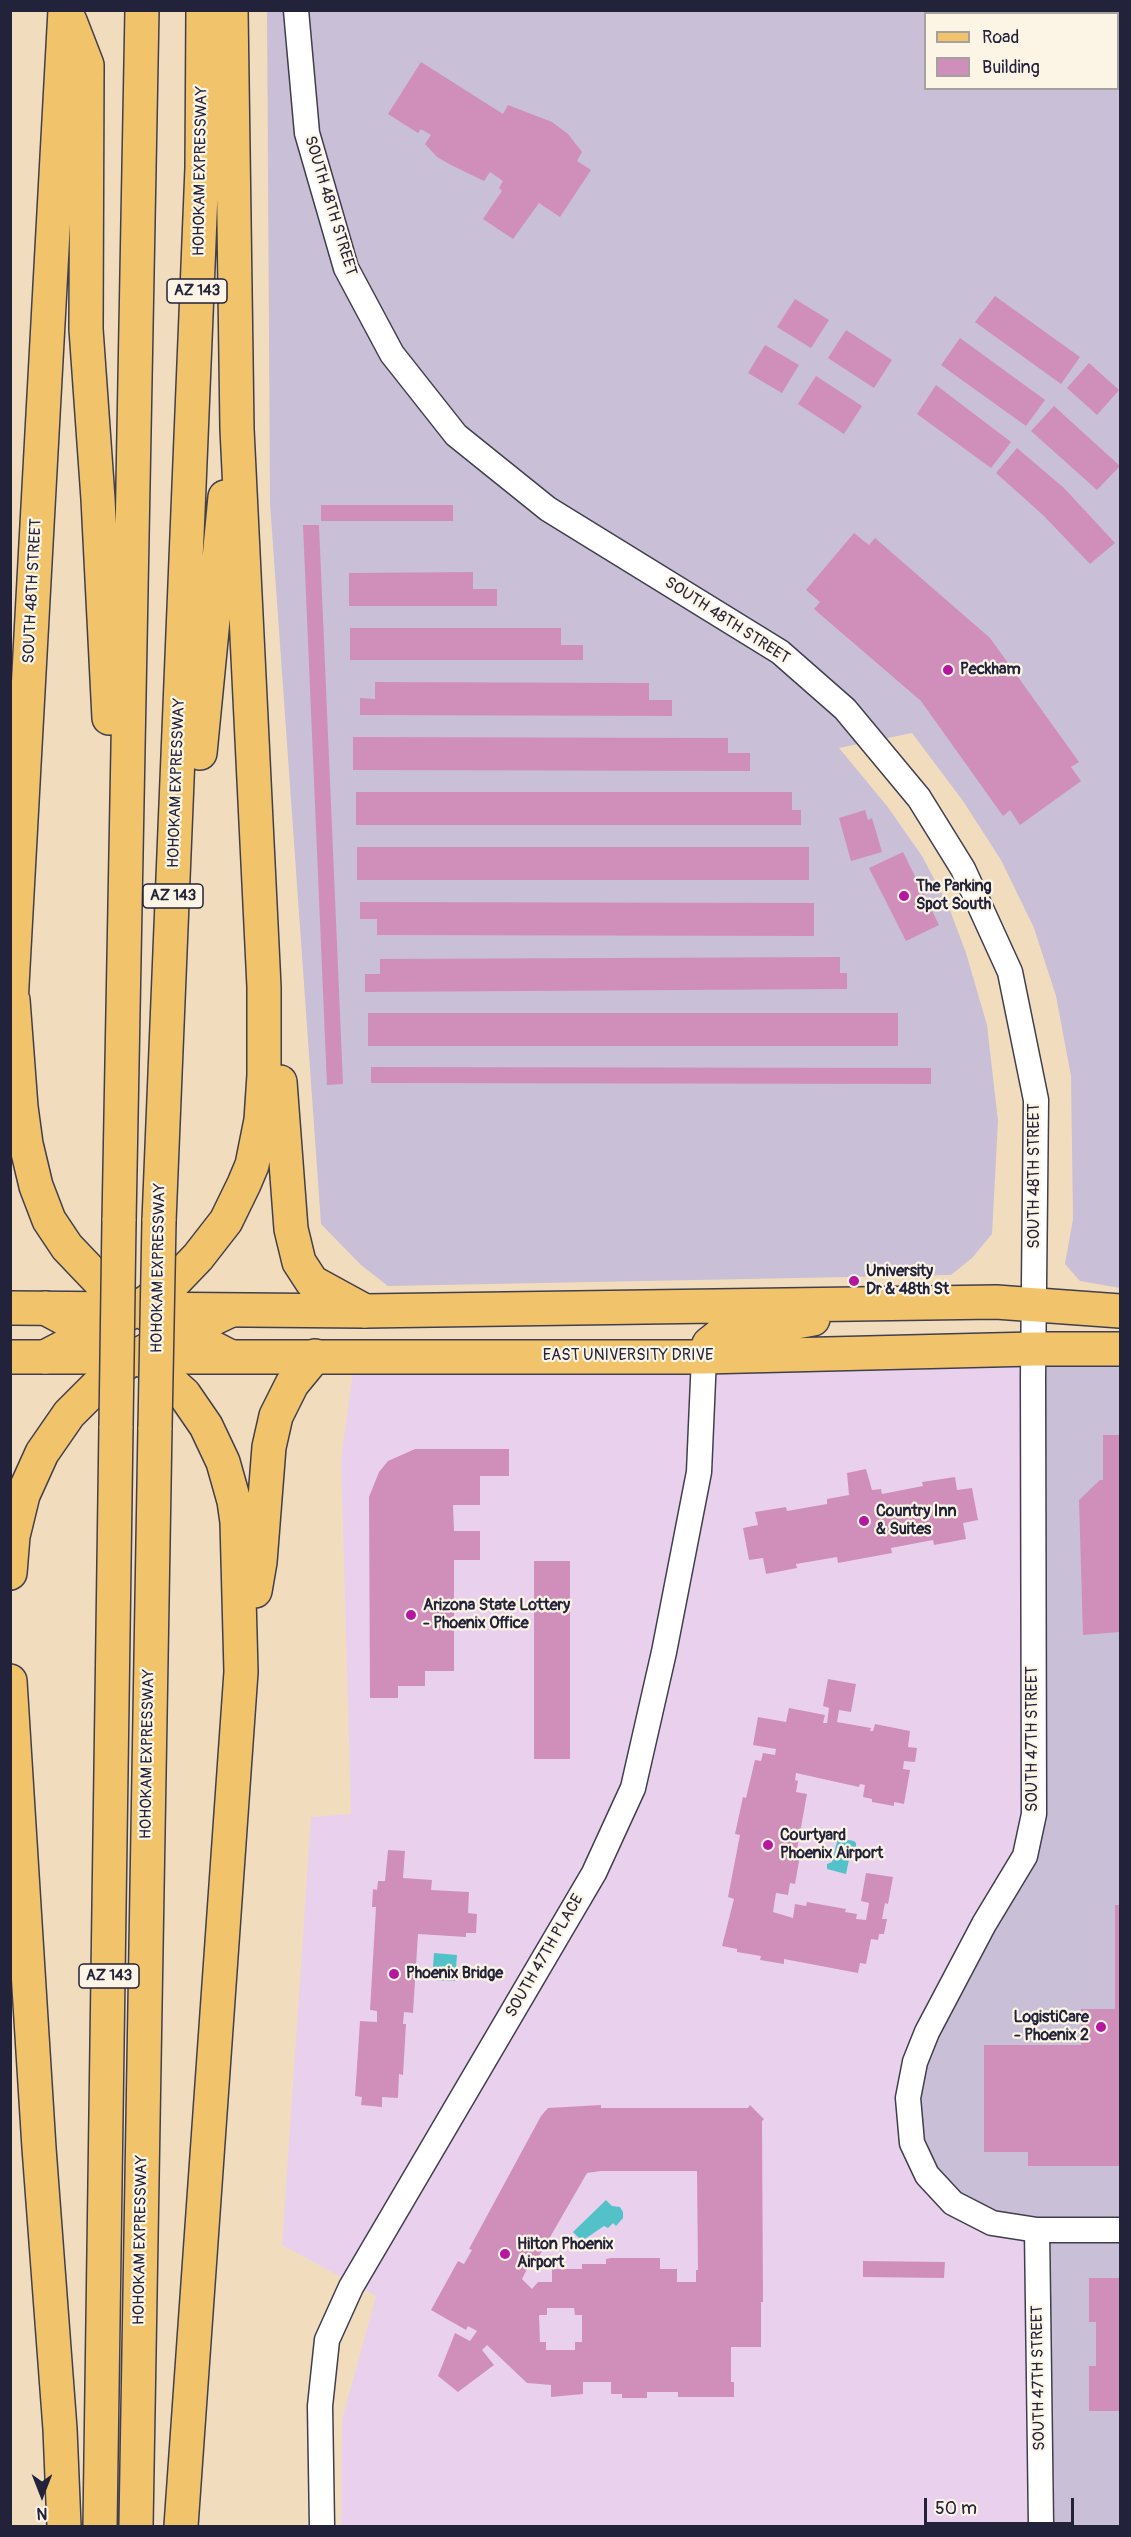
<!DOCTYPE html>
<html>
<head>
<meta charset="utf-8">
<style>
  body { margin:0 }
  #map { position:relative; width:1131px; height:2537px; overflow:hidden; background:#f1ddbd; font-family:Pangolin,sans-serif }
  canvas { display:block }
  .frame { position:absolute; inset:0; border:12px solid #22223b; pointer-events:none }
  .legend { position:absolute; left:924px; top:12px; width:195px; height:78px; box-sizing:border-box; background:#fcf5e5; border:2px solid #a5a1a1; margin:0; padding:8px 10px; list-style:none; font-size:18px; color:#22223b }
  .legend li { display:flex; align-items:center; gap:12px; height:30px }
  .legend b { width:30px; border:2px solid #a5a1a1 }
  .north { position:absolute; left:12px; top:2465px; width:60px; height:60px; -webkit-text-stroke:4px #fcf5e5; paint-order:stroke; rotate:180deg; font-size:16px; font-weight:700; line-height:24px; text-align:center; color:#22223b }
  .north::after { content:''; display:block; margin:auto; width:21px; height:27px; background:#22223b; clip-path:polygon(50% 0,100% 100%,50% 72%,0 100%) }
  .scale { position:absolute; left:924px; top:2498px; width:150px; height:27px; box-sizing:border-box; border:3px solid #22223b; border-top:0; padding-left:8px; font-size:18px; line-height:21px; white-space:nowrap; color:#22223b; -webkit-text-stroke:4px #fcf5e5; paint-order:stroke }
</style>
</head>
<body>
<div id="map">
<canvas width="1131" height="2537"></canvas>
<div class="frame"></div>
<ul class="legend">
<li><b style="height:8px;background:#f1c36a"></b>Road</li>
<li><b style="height:16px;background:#d08fbb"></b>Building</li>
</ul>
<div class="north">N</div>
<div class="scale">50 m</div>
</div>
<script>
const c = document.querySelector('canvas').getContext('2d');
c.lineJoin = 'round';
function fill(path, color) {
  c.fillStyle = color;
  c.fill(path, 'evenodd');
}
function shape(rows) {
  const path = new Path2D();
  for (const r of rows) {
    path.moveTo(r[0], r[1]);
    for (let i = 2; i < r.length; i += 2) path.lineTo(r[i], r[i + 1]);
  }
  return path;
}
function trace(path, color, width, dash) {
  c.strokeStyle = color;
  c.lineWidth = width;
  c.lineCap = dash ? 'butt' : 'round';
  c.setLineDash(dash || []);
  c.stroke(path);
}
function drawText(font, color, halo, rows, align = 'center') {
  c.font = font + ' Pangolin,sans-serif';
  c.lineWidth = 4.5;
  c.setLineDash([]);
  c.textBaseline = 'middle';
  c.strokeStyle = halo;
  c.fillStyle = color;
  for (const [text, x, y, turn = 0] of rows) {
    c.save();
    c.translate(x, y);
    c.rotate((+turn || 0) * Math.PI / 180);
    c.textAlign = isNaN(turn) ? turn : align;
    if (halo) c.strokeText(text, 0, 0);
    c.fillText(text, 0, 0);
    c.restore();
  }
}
fill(shape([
  [1033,1349,1041,2526,341,2526,342,2420,376,2296,282,2245,311,1817,351,1814,341,1459,355,1357]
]), '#e9d1ed');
fill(shape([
  [267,11,1120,11,1120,1288,1080,1281,1065,1264,1073,1219,1071,1076,1056,996,1034,928,1001,860,963,801,912,733,839,748,887,806,922,856,948,905,966,953,987,1025,998,1121,992,1234,972,1258,951,1275,388,1286,361,1265,321,1224,270,503],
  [926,14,1118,14,1118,88,926,88],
  [1033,1349,1120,1349,1120,2526,1041,2526,1037,2230,992,2223,927,2175,915,2062,1025,1856]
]), '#c9bfd7');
fill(shape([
  [838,1838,854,1841,856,1843,856,1847,851,1850,846,1874,827,1869,827,1864,832,1862],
  [434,1953,457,1955,455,1981,432,1980],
  [606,2200,612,2206,620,2207,623,2212,623,2218,616,2226,613,2223,608,2228,604,2226,582,2241,573,2232]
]), '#53c1c8');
fill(shape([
  [421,62,503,114,508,105,552,122,568,134,582,152,577,161,591,170,560,217,539,203,513,239,483,219,502,191,499,188,503,181,490,172,484,181,451,165,437,157,425,144,431,135,421,129,418,133,388,114],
  [995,296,1080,357,1061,384,975,322],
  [795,299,829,320,811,348,777,327],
  [846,330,892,360,874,388,828,358],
  [960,338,1045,400,1026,426,941,365],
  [765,345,799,365,782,393,748,373],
  [1089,363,1119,390,1097,415,1067,388],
  [816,376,862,406,844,434,798,404],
  [936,385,1011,442,991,468,917,414],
  [1054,406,1120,466,1097,490,1031,431],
  [1017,448,1064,488,1115,543,1090,564,1043,515,996,473],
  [321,505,453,505,453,521,321,521],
  [303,525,319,525,343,1084,327,1085],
  [854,533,869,545,875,538,990,638,1079,762,1071,767,1081,781,1020,825,1010,810,1003,816,921,701,814,609,820,602,806,590],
  [473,572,473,589,497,589,497,606,349,606,349,573],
  [350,628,561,628,561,645,583,645,583,660,350,660],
  [375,682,649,683,649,700,672,700,672,716,360,715,360,698,375,699],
  [353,737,728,738,728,753,750,753,750,771,353,770],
  [356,792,792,792,792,810,801,810,801,825,356,825],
  [865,810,868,820,872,818,882,852,851,861,839,818],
  [357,847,809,847,809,880,357,880],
  [903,852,939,925,906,941,869,868],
  [360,902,814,903,814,936,377,935,377,919,360,919],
  [840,957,840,973,847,973,847,989,365,992,365,974,380,974,380,959],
  [368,1013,898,1013,898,1046,368,1046],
  [371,1067,931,1068,931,1084,371,1083],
  [1103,1435,1120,1435,1120,1632,1083,1635,1079,1500,1100,1480,1103,1480],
  [415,1449,509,1449,509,1476,480,1476,480,1505,453,1505,454,1531,480,1531,480,1560,454,1560,454,1671,425,1671,425,1686,398,1686,398,1698,370,1698,369,1497,379,1472,388,1461],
  [866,1469,872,1490,881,1489,882,1494,923,1486,922,1482,955,1477,957,1490,972,1488,978,1520,963,1523,966,1539,934,1545,933,1540,891,1548,892,1553,838,1563,837,1557,796,1564,797,1568,766,1574,763,1558,749,1560,743,1528,758,1525,755,1512,786,1507,787,1511,827,1504,827,1499,849,1495,847,1473],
  [534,1561,570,1561,570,1759,534,1759],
  [828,1679,856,1684,851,1712,839,1710,837,1722,871,1728,870,1731,873,1731,875,1724,910,1731,908,1747,917,1748,915,1762,904,1761,903,1769,910,1770,904,1804,894,1802,894,1806,872,1802,872,1799,863,1797,865,1785,860,1784,859,1787,796,1773,795,1780,798,1781,796,1792,807,1794,796,1855,800,1856,795,1884,790,1883,788,1895,776,1893,773,1912,793,1918,795,1904,806,1906,807,1902,846,1909,845,1912,857,1914,856,1919,866,1920,869,1903,861,1901,866,1873,893,1877,888,1904,885,1903,882,1919,887,1919,884,1934,879,1934,878,1940,871,1939,866,1964,860,1963,858,1973,784,1959,784,1964,760,1960,761,1956,737,1952,737,1949,722,1946,734,1899,728,1897,740,1835,735,1834,743,1797,746,1798,755,1760,761,1761,763,1753,775,1755,776,1749,753,1745,758,1717,786,1722,789,1708,825,1715,823,1723,827,1723,829,1708,823,1706],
  [388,1850,405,1851,403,1878,432,1880,431,1890,469,1892,468,1913,477,1914,476,1933,466,1933,466,1937,418,1934,413,2013,404,2012,403,2024,406,2024,403,2075,399,2074,398,2098,382,2097,382,2107,361,2105,362,2097,355,2096,360,2021,377,2022,377,2011,370,2010,376,1907,372,1907,373,1889,377,1890,378,1881,385,1881],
  [1115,1905,1120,1905,1120,2166,1028,2166,1028,2152,984,2152,984,2045,1081,2045,1081,2009,1115,2009],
  [601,2105,601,2108,748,2108,750,2105,764,2119,762,2121,763,2302,761,2302,761,2347,731,2347,731,2382,734,2382,734,2397,678,2397,678,2392,647,2392,647,2398,622,2398,622,2394,611,2394,611,2382,583,2382,583,2394,551,2397,551,2385,527,2383,487,2345,482,2350,494,2365,458,2392,438,2376,455,2333,470,2341,477,2331,468,2326,466,2330,431,2310,458,2261,464,2264,472,2250,469,2249,541,2116,548,2108],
  [601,2171,697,2171,698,2270,696,2270,696,2282,677,2282,677,2269,660,2269,660,2258,611,2258,606,2259,606,2264,582,2264,582,2269,552,2269,552,2282,538,2282,532,2289,522,2279,527,2269,530,2269,538,2258,587,2173],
  [547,2308,574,2308,575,2315,582,2315,582,2342,575,2342,575,2350,546,2350,546,2342,540,2342,539,2315,547,2315],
  [863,2261,945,2262,944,2278,863,2277],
  [1089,2278,1120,2278,1120,2411,1089,2411,1089,2366,1096,2366,1096,2322,1089,2322]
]), '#d08fbb');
const street = shape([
  [296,10,307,133,346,268,392,354,456,435,548,509,780,652,845,709,919,798,963,869,1010,972,1036,1100,1033,1377,1034,1814,1025,1856,984,1924,927,2032,915,2062,908,2098,912,2143,927,2175,953,2203,992,2223,1037,2230,1120,2230],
  [1037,2230,1041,2526],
  [322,2526,320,2406,327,2340,351,2287,594,1873,633,1788,664,1652,699,1472,704,1357]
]);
const primary = shape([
  [10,1308,365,1311,996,1302,1120,1311],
  [706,1351,709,1344,719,1336,813,1319],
  [10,1357,704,1357,1033,1349,1120,1349]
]);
const highway = shape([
  [70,21,87,65,86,329,98,499,109,718],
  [200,753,225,497],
  [13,1000,21,1107,26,1144,36,1186,49,1220,67,1247,108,1290,137,1309,229,1356],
  [10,1022,65,10],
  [280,1082,291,1229,299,1262,312,1282,365,1311],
  [119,1221,142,10],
  [159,1221,202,168,203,10],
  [45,1308,153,1366,184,1394,206,1426,223,1462,234,1501,237,1522,241,1672,181,2526],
  [45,1357,137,1309,174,1282,198,1257,226,1221,244,1184,252,1165,261,1120,264,1075,264,987,237,429,231,10],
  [10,1573,13,1536,23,1495,42,1453,69,1414,99,1384,135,1356,229,1311],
  [255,1591,260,1562,269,1447,276,1416,292,1384,315,1356],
  [10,1681,39,2148,60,2429,64,2526],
  [100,2526,116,1426],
  [136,2526,155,1427]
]);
trace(street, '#413e4e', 27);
trace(primary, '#413e4e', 36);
trace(highway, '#413e4e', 36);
trace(street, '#fff', 24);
trace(primary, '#f1c36a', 33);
trace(highway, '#f1c36a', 33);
const highwayBridge = shape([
  [116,1426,119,1221],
  [155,1427,159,1221]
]);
trace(highwayBridge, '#413e4e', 36, []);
trace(highwayBridge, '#f1c36a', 33);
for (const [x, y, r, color] of [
  [948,670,6,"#b5179e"],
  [904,896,6,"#b5179e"],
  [854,1281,6,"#b5179e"],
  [864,1521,6,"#b5179e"],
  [411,1615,6,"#b5179e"],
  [768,1845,6,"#b5179e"],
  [394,1974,6,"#b5179e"],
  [1101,2027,6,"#b5179e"],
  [505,2254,6,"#b5179e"]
]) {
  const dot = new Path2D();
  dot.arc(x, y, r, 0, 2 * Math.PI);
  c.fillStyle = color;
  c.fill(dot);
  trace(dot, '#fcf5e5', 2);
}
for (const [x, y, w] of [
  [197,291,60],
  [173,896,60],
  [109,1976,60]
]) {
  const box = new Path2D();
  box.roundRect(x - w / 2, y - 12, w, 24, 4.5);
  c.fillStyle = '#fcf5e5';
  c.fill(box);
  trace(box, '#22223b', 1.5);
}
drawText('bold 15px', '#22223b', null, [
  ["AZ 143",197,291],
  ["AZ 143",173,896],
  ["AZ 143",109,1976]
]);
drawText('16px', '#22223b', '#fcf5e5', [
  ["HOHOKAM EXPRESSWAY",201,171,-89],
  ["SOUTH 48TH STREET",330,206,73],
  ["SOUTH 48TH STREET",33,591,-87],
  ["SOUTH 48TH STREET",727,621,33],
  ["HOHOKAM EXPRESSWAY",177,783,-88],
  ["SOUTH 48TH STREET",1035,1176,-90],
  ["HOHOKAM EXPRESSWAY",159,1268,-89],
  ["EAST UNIVERSITY DRIVE",628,1356],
  ["SOUTH 47TH STREET",1033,1739,-90],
  ["HOHOKAM EXPRESSWAY",148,1754,-89],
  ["SOUTH 47TH PLACE",545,1956,-60],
  ["HOHOKAM EXPRESSWAY",141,2240,-89],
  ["SOUTH 47TH STREET",1039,2378,-91]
]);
drawText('bold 16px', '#22223b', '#fcf5e5', [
  ["Peckham",960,670],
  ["The Parking",916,887],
  ["Spot South",916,905],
  ["University",866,1272],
  ["Dr & 48th St",866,1290],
  ["Country Inn",876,1512],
  ["& Suites",876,1530],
  ["Arizona State Lottery",423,1606],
  ["- Phoenix Office",423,1624],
  ["Courtyard",780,1836],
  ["Phoenix Airport",780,1854],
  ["Phoenix Bridge",406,1974],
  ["LogistiCare",1089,2018,"right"],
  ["- Phoenix 2",1089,2036,"right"],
  ["Hilton Phoenix",517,2245],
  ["Airport",517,2263]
], 'left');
</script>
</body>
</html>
